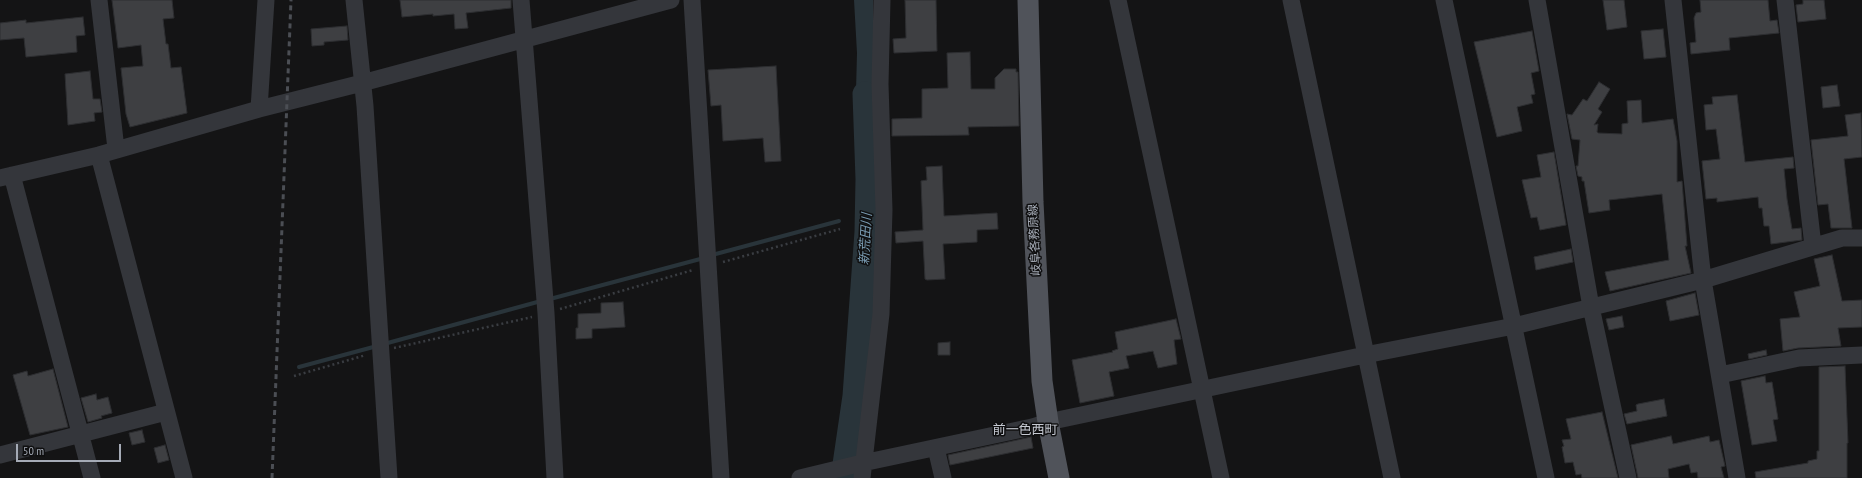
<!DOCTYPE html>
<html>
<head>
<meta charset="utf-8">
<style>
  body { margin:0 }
  #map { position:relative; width:1862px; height:478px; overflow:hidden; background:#141415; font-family:"PT Sans Narrow",sans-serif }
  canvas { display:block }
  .scale { position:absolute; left:16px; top:444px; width:105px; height:18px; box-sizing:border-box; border:2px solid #a5abb6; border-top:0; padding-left:5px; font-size:12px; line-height:14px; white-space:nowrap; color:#a5abb6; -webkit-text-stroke:3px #0f0f10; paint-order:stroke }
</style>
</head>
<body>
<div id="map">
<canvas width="1862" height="478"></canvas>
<div class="scale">50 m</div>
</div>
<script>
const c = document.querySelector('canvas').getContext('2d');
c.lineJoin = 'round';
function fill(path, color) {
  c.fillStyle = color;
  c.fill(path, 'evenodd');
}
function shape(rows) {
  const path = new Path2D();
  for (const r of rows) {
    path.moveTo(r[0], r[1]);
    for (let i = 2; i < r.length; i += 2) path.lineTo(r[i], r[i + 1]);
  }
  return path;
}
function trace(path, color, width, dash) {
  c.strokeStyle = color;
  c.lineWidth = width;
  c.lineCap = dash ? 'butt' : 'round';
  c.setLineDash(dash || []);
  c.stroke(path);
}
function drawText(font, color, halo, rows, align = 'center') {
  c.font = font + ' "PT Sans Narrow","Noto Sans JP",sans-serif';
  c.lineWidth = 3;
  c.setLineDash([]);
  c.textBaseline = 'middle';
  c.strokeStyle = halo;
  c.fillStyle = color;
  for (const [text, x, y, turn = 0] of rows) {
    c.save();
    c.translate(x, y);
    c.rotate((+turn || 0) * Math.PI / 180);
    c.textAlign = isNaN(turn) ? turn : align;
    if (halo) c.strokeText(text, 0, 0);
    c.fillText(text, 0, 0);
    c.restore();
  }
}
fill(shape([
  [854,0,873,0,873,129,855,129,857,53]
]), '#29343a');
trace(shape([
  [712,255,839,221],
  [550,299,704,258],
  [384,344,541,301],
  [299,367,377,346]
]), '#29343a', 4);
trace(shape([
  [843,478,855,396,867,232,868,179,865,94]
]), '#29343a', 25);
const building = shape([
  [112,0,172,0,174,18,163,19,166,44,168,44,171,68,181,67,187,113,130,127,126,114,121,68,143,66,141,45,118,48,112,0],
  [400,0,511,0,511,8,466,13,468,28,455,29,454,14,433,16,433,14,402,17,400,0],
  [905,0,936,0,937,51,894,53,893,39,906,38,905,0],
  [1603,0,1624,0,1627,27,1607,30,1603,0],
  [1700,0,1768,0,1770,21,1777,20,1779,33,1729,38,1730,50,1691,54,1690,43,1696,42,1694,18,1696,13,1701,12,1700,0],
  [1803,0,1824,0,1826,19,1798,22,1796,5,1803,4,1803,0],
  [83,17,85,35,76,36,77,52,26,57,24,38,0,40,0,23,26,20,26,23,83,17],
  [347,26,348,40,324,42,324,45,312,46,311,29,347,26],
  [1663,29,1666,57,1644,59,1641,31,1663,29],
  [1532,31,1539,71,1531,73,1535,94,1531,95,1533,103,1517,107,1522,131,1497,137,1474,42,1532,31],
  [970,52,971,89,995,89,995,78,1004,69,1016,69,1016,72,1018,72,1019,126,968,127,969,135,892,136,892,119,922,118,922,89,948,88,947,53,970,52],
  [776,66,781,161,765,162,763,138,723,141,721,105,711,106,708,70,776,66],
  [90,71,93,99,100,99,102,112,94,113,95,121,68,125,65,74,90,71],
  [1599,82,1610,89,1598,109,1602,112,1594,125,1598,124,1597,132,1598,133,1622,134,1622,124,1628,123,1627,101,1641,100,1642,123,1673,119,1677,141,1677,182,1682,181,1687,246,1685,246,1691,273,1610,291,1605,272,1669,260,1662,194,1609,200,1610,210,1589,213,1584,181,1582,181,1582,177,1578,176,1576,166,1578,166,1580,140,1572,139,1567,114,1572,115,1583,99,1587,101,1599,82],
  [1837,85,1840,106,1823,108,1821,87,1837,85],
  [1737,95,1745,162,1793,157,1794,168,1784,169,1787,199,1792,229,1801,228,1802,240,1771,244,1769,226,1764,226,1762,208,1759,208,1758,197,1717,202,1717,198,1706,199,1702,161,1720,159,1716,129,1706,130,1704,105,1713,104,1712,97,1737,95],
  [1861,113,1862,157,1844,159,1852,228,1831,228,1828,204,1818,205,1811,140,1848,136,1845,115,1861,113],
  [1554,152,1566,225,1540,230,1537,217,1531,218,1522,180,1541,177,1537,155,1554,152],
  [942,166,944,216,997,213,998,229,977,230,977,242,943,244,945,279,927,280,925,279,923,241,896,243,895,232,923,230,921,181,927,180,926,167,942,166],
  [1571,249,1573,262,1536,270,1534,257,1571,249],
  [1832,255,1842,301,1862,300,1862,327,1838,328,1841,346,1798,348,1783,351,1780,319,1800,317,1794,292,1820,286,1814,259,1832,255],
  [1695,293,1699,315,1670,321,1666,301,1695,293],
  [623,302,625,327,592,329,592,338,576,339,576,328,578,328,578,314,601,313,601,303,623,302],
  [1622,316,1624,327,1609,330,1606,319,1622,316],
  [1176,319,1181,339,1174,340,1177,364,1158,368,1153,351,1126,356,1129,368,1109,372,1114,396,1080,403,1072,360,1113,352,1112,351,1118,349,1115,332,1176,319],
  [950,342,950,355,938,355,938,343,950,342],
  [1766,350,1767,355,1749,359,1748,354,1766,350],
  [1845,366,1848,443,1847,443,1847,478,1756,478,1755,472,1808,463,1808,461,1817,459,1817,451,1819,451,1819,367,1845,366],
  [53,369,68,427,30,435,13,375,27,371,28,376,53,369],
  [1765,376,1766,383,1772,382,1778,419,1773,420,1777,441,1752,445,1741,381,1765,376],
  [96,394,97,400,108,397,112,413,101,416,102,418,88,422,81,398,96,394],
  [1664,399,1667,416,1627,424,1624,414,1637,411,1636,405,1638,404,1664,399],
  [1602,412,1618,478,1582,478,1581,474,1576,475,1573,462,1565,463,1562,447,1564,446,1562,440,1571,439,1566,419,1602,412],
  [142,430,145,442,132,445,129,433,142,430],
  [1671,436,1673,444,1709,436,1710,442,1719,440,1725,466,1721,467,1724,478,1698,478,1697,472,1691,473,1689,464,1668,469,1669,478,1638,478,1631,445,1671,436],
  [1031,437,1033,448,950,465,948,455,1031,437],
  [165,445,169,460,158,463,154,448,165,445]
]);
fill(building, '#3e3f42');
trace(building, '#2d2e31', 1);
trace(shape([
  [723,262,840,229],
  [560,309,693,270],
  [394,348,532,317],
  [294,376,366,355]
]), '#3a3d42', 2.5, [2, 3]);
trace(shape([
  [99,0,116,149],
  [354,0,365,106,389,478],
  [521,0,546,313,555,478],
  [692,0,721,478],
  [1118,0,1221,478],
  [1291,0,1392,478],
  [1444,0,1546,478],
  [1537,0,1591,307,1628,478],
  [1673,0,1703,280,1737,478],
  [1785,0,1813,246],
  [259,109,266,0],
  [99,155,184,478],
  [12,175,92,478],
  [0,178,99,155,259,109,362,83,671,0],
  [1720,375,1799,358,1862,355],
  [936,448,943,478],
  [0,455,166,412],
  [800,478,858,464,1032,427,1048,422,1365,355,1514,326,1703,280,1842,238,1862,238],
  [862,478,881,314,884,210,880,84,882,0]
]), '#34363b', 17);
trace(shape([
  [1028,0,1033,202,1042,381,1048,422,1059,478]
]), '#50535a', 21);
trace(shape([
  [272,478,291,0]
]), '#4b4e54', 3, [5, 4]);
drawText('12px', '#a5abb6', '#0f0f10', [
  ["岐阜各務原線",1035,240,-93]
]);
drawText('italic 13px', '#7a9cb3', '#0f0f10', [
  ["新荒田川",866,239,-87]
]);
drawText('13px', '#c6cad2', '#0f0f10', [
  ["前一色西町",1025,430]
]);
</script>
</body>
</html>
